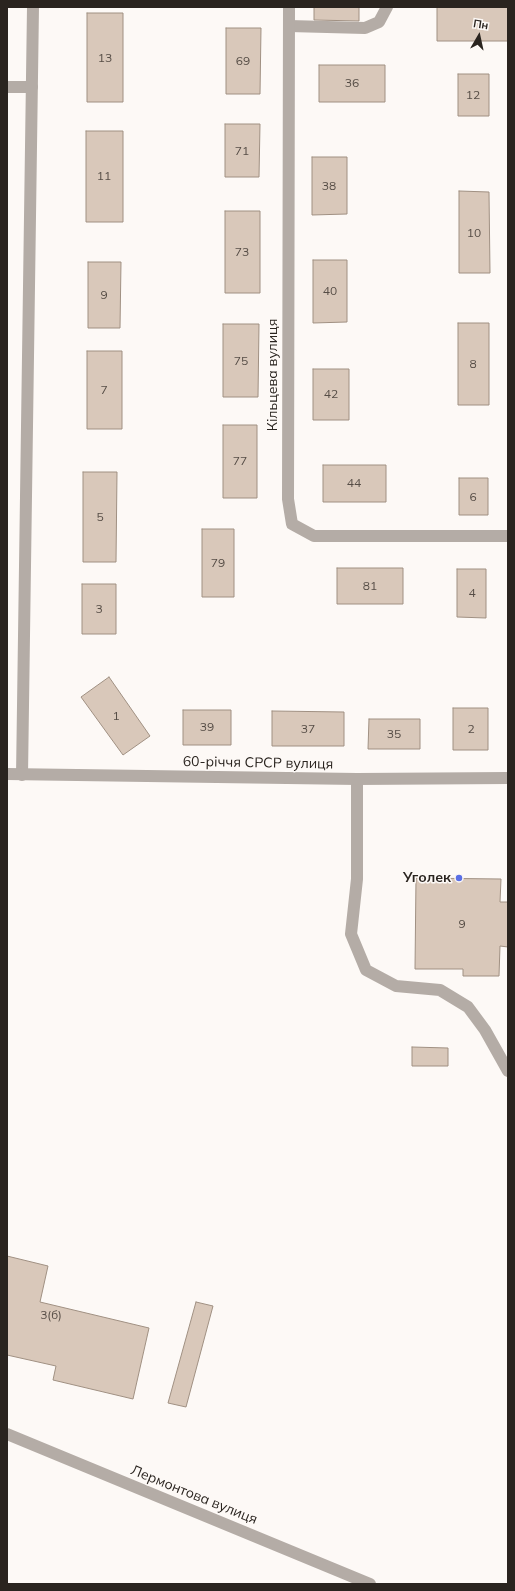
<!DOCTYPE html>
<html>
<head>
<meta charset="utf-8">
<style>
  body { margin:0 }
  #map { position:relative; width:515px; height:1591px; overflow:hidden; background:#fdf9f6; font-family:Mulish,sans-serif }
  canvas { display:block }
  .frame { position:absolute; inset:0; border:8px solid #2a241f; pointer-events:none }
  .north { position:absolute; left:459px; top:16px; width:40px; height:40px; -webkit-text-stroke:3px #fdf9f6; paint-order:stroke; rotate:9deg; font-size:11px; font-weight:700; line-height:16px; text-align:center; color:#2a241f }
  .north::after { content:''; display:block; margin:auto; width:14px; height:18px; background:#2a241f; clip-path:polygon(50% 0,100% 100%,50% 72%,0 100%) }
</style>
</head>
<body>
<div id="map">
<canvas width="515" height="1591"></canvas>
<div class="frame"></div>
<div class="north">Пн</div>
</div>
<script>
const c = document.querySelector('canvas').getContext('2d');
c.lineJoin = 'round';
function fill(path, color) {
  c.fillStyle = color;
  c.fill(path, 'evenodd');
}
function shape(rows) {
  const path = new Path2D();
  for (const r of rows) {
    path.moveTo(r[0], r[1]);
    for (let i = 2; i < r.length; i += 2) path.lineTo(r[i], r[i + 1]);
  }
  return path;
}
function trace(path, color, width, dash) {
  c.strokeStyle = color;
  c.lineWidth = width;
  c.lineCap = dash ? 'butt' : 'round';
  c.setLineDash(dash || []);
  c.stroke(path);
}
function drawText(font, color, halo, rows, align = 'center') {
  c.font = font + ' Mulish,sans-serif';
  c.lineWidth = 3;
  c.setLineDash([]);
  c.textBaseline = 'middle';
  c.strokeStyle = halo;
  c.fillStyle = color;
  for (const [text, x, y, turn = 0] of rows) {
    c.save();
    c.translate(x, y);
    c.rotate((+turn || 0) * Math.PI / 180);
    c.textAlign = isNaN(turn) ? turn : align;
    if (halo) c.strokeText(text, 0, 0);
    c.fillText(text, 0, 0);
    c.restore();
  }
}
const building = shape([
  [314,7,359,7,359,21,314,20,314,7],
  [437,7,508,7,508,41,437,41,437,7],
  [87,13,123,13,123,102,87,102,87,13],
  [226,28,261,28,260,94,226,94,226,28],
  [319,65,385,65,385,102,319,102,319,65],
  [458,74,489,74,489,116,458,116,458,74],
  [225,124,260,124,259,177,225,177,225,124],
  [86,131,123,131,123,222,86,222,86,131],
  [312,157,347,157,347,214,312,215,312,157],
  [459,191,489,192,490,273,459,273,459,191],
  [225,211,260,211,260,293,225,293,225,211],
  [313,260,347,260,347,322,313,323,313,260],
  [88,262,121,262,120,328,88,328,88,262],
  [458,323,489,323,489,405,458,405,458,323],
  [223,324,259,324,258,397,223,397,223,324],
  [87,351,122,351,122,429,87,429,87,351],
  [313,369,349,369,349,420,313,420,313,369],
  [223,425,257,425,257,498,223,498,223,425],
  [323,465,386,465,386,502,323,502,323,465],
  [83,472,117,472,116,562,83,562,83,472],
  [459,478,488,478,488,515,459,515,459,478],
  [202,529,234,529,234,597,202,597,202,529],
  [337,568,403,568,403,604,337,604,337,568],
  [457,569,486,569,486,618,457,617,457,569],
  [82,584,116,584,116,634,82,634,82,584],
  [109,677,150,736,123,755,81,697,109,677],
  [453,708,488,708,488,750,453,750,453,708],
  [183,710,231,710,231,745,183,745,183,710],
  [272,711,344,712,344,746,272,746,272,711],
  [369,719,420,719,420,749,368,749,369,719],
  [416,878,501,879,500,902,508,902,508,947,500,946,499,976,463,976,463,969,415,969,416,878],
  [412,1047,448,1048,448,1066,412,1066,412,1047],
  [7,1256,48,1266,40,1302,149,1328,133,1399,53,1380,56,1366,7,1355,7,1256],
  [196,1302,213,1306,186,1407,168,1403,196,1302]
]);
fill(building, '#d9c8ba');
trace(building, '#a09082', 1);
trace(shape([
  [289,26,365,28,379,22,387,7],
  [7,87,32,87],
  [357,779,357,879,351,934,366,970,396,986,440,990,468,1007,485,1030,508,1071]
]), '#b4aca6', 12);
trace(shape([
  [289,7,288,499,292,524,314,536,508,536],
  [22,775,33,7],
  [7,1434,370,1584]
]), '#b4aca6', 12);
trace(shape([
  [7,774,357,779,508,778]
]), '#b4aca6', 12);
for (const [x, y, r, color] of [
  [459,878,4,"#5a6fe5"]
]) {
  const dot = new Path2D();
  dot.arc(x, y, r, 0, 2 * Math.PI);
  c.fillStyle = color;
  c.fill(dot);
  trace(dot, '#fdf9f6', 1.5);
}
drawText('12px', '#564d46', null, [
  ["13",105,58],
  ["69",243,61],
  ["36",352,83],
  ["12",473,95],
  ["71",242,151],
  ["11",104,176],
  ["38",329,186],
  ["10",474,233],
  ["73",242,252],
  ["40",330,291],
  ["9",104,295],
  ["75",241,361],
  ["8",473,364],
  ["7",104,390],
  ["42",331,394],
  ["77",240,461],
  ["44",354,483],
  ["6",473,497],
  ["5",100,517],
  ["79",218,563],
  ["81",370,586],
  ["4",472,593],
  ["3",99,609],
  ["1",116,716],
  ["39",207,727],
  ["37",308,729],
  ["2",471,729],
  ["35",394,734],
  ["9",462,924],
  ["3(б)",51,1315]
]);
drawText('14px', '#2a241f', '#fdf9f6', [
  ["Кільцева вулиця",273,375,-90],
  ["60-річчя СРСР вулиця",258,763,1],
  ["Лермонтова вулиця",194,1495,22]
]);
drawText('bold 14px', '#2a241f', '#fdf9f6', [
  ["Уголек",451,878]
], 'right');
</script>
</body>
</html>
